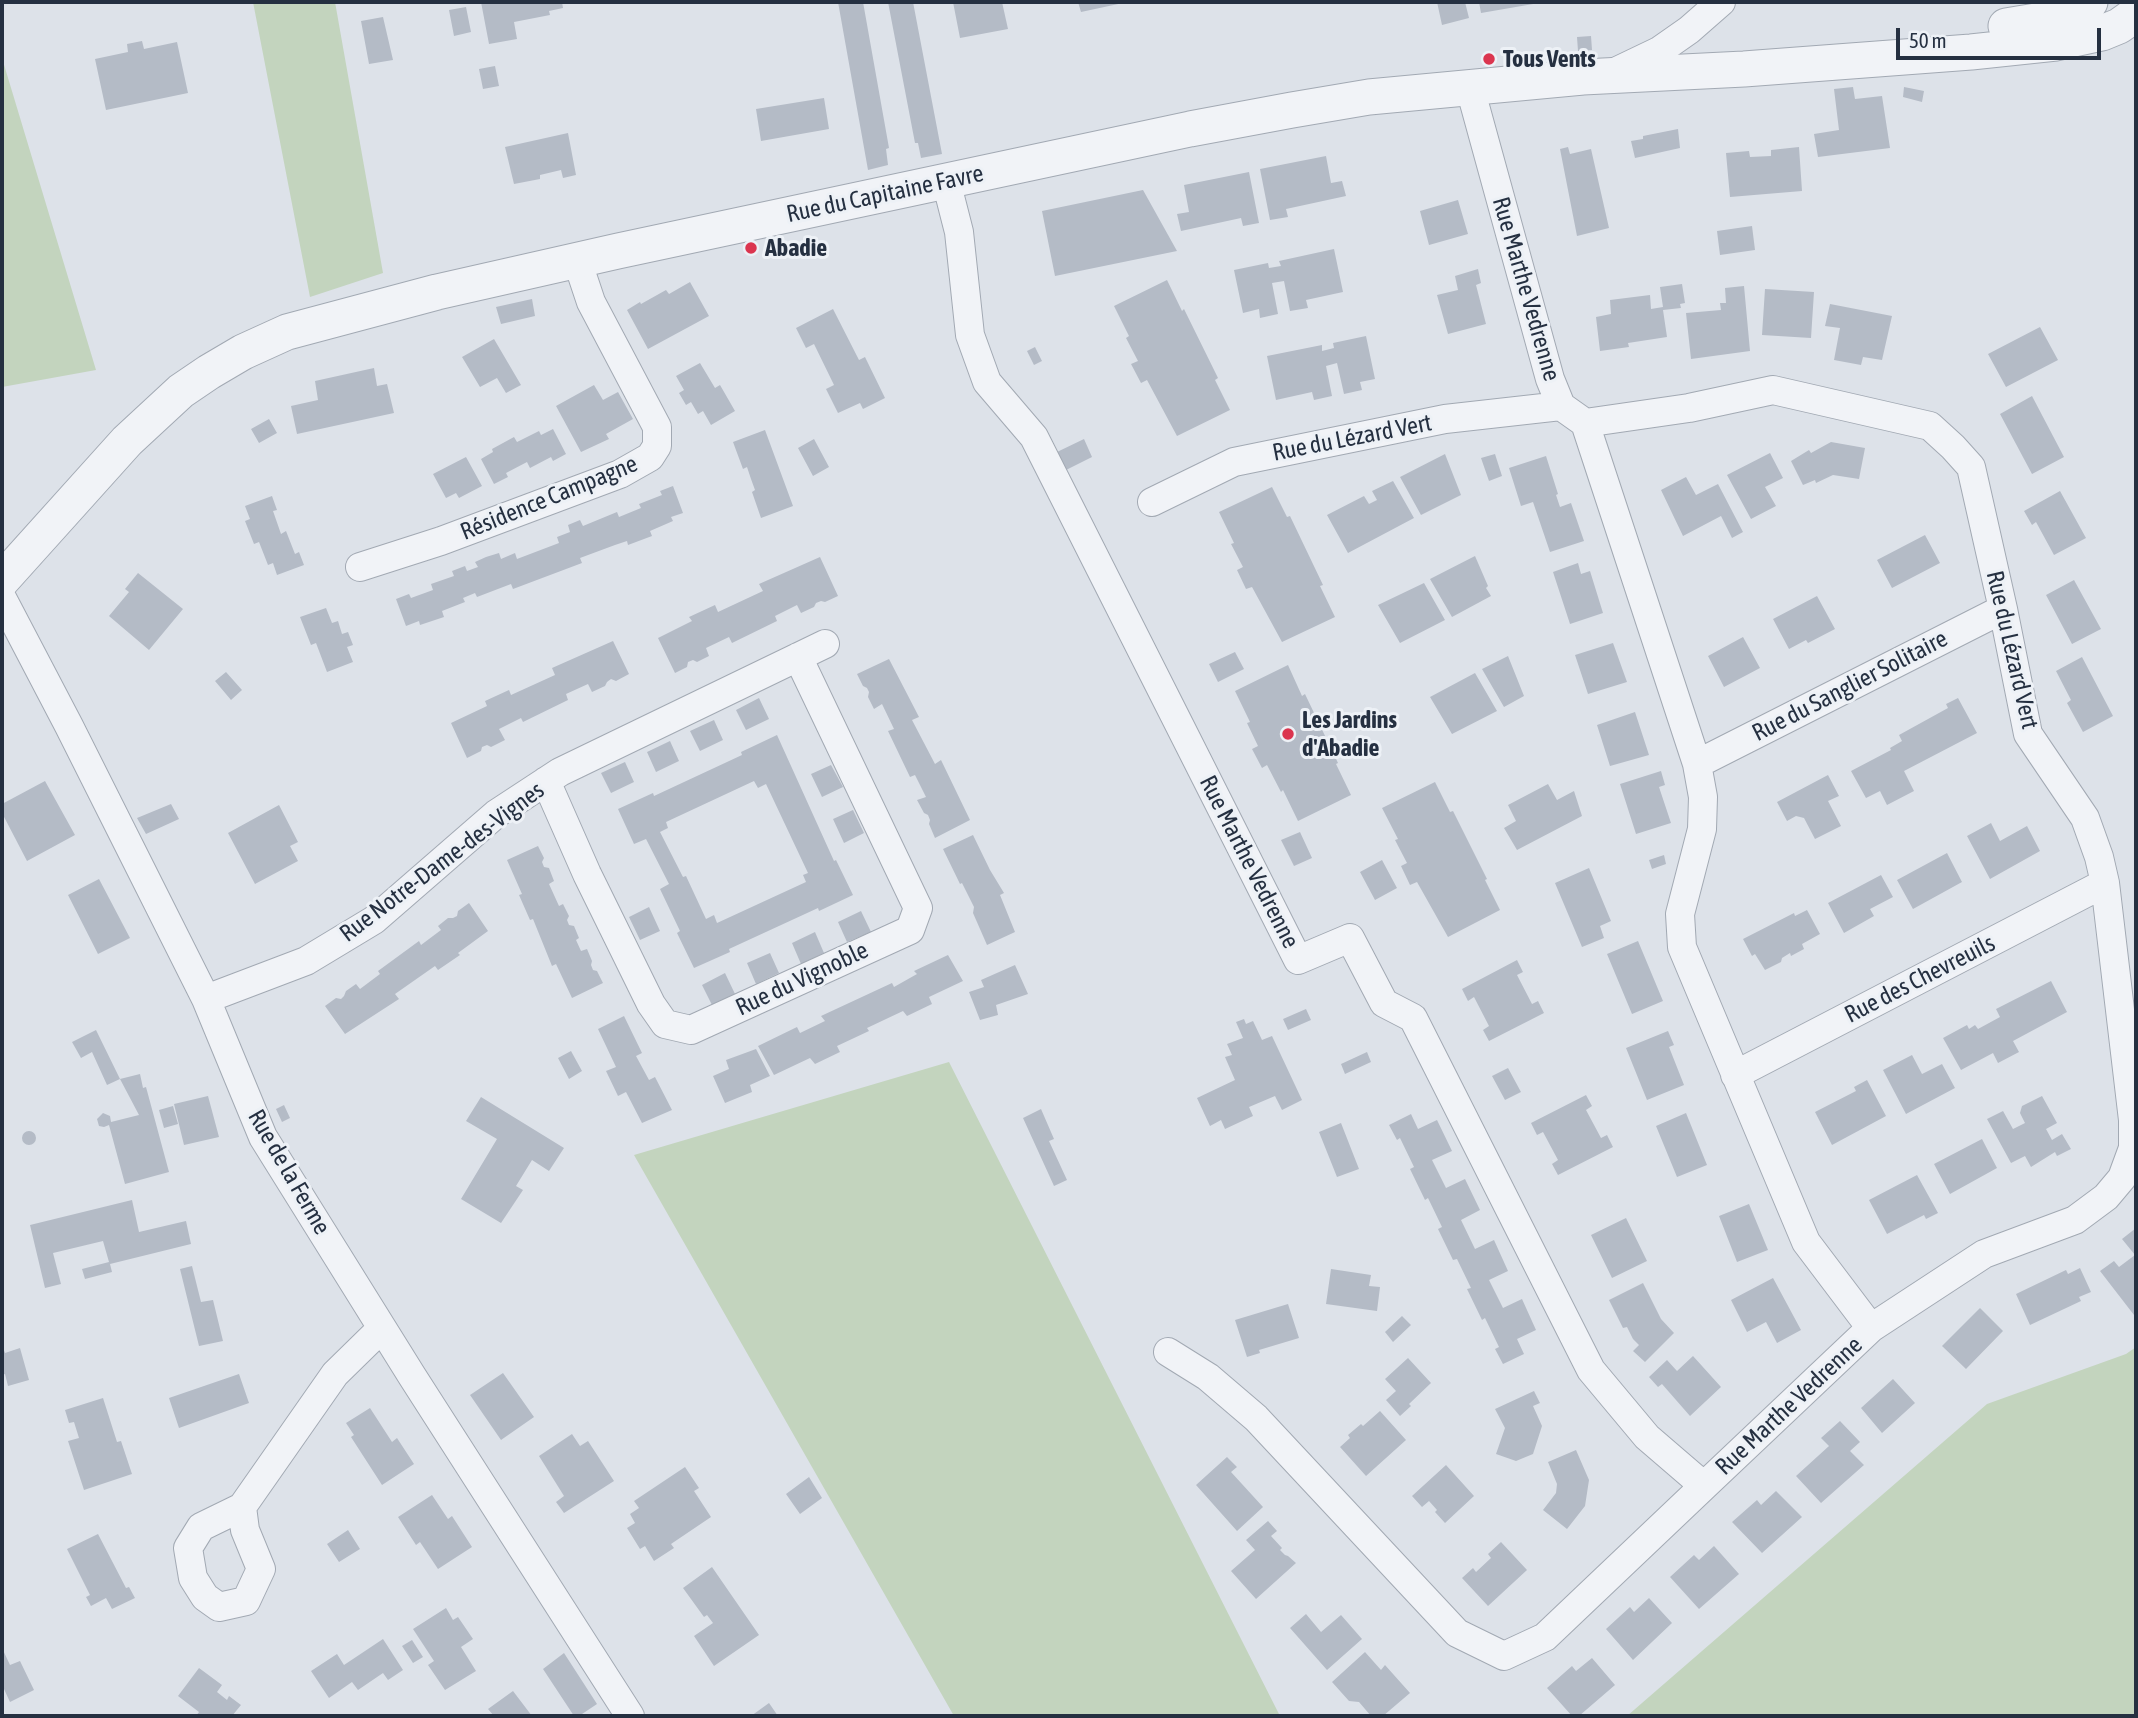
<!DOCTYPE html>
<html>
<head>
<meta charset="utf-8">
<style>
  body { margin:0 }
  #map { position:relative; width:2138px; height:1718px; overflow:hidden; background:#dde2e9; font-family:"Asap Condensed",sans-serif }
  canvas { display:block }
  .frame { position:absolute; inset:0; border:4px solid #253041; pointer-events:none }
  .scale { position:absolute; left:1896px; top:28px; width:205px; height:32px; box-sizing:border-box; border:4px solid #253041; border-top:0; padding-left:9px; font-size:21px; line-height:24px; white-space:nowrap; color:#253041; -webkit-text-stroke:5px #edf1f6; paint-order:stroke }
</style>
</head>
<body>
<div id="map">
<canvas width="2138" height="1718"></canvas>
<div class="frame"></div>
<div class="scale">50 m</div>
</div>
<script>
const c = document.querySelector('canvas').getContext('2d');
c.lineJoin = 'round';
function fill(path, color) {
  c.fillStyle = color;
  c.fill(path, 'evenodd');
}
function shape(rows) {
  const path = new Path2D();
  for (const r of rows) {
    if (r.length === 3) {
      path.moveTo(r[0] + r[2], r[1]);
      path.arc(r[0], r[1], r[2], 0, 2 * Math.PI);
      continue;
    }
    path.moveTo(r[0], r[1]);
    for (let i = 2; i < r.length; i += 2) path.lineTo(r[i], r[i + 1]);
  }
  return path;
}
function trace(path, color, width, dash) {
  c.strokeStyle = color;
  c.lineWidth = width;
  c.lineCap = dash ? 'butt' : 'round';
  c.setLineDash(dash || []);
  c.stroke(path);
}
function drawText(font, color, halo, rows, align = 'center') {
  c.font = font + ' "Asap Condensed",sans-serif';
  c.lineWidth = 6;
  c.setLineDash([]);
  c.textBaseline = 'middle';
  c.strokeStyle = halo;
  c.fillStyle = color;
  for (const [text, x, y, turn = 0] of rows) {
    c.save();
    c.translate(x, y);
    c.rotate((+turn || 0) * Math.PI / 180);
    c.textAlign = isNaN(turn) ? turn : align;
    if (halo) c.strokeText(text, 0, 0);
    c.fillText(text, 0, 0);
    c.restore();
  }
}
fill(shape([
  [253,2,335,2,383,273,310,297],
  [2,58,96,370,2,387],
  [949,1062,1280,1716,954,1716,634,1155],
  [2136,1347,2136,1716,1627,1716,1987,1404,2126,1354]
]), '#c3d4be');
fill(shape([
  [481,2,562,2,563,8,549,11,550,15,514,22,517,39,489,44],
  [838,2,863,2,889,148,886,149,888,165,868,170],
  [888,2,913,2,942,154,921,158,918,143,915,143],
  [953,2,1002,2,1008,29,960,38],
  [1078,2,1123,2,1123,3,1081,12],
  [1437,2,1465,2,1469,18,1442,25],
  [1479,2,1539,2,1539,3,1481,13],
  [466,7,471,32,454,36,449,10],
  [383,17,393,60,369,64,361,21],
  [1591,36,1592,50,1578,51,1577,37],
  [142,41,144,49,177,42,188,93,106,110,95,59,128,52,127,44],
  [495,66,499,86,483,89,479,69],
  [1853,87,1855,99,1882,96,1890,148,1818,157,1814,134,1839,130,1834,89],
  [1904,87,1924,91,1922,102,1903,97],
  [824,98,829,129,761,141,756,109],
  [1678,129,1680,148,1635,158,1631,141,1643,139,1643,136],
  [568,133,576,175,563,178,561,170,540,175,540,179,514,184,505,147],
  [1568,147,1570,154,1591,149,1609,228,1577,236,1560,149],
  [1799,147,1802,191,1730,197,1726,153,1749,151,1750,157,1771,156,1771,150],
  [1326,156,1331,183,1342,181,1346,196,1286,209,1288,217,1270,220,1260,169],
  [1249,172,1259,223,1243,226,1241,218,1181,231,1177,214,1189,212,1184,185],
  [1143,190,1177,251,1055,276,1042,211],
  [1458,200,1468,234,1429,245,1420,211],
  [1752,226,1755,250,1720,255,1717,231],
  [1334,249,1343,292,1306,300,1308,308,1290,311,1284,281,1272,283,1278,314,1260,318,1259,309,1243,313,1234,270,1268,263,1269,268,1281,266,1279,261],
  [1478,269,1481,283,1476,285,1486,324,1448,334,1437,295,1458,290,1455,276],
  [1167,280,1182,311,1184,309,1218,378,1215,380,1230,410,1177,436,1147,380,1141,383,1131,364,1138,361,1126,338,1129,336,1114,306],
  [690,282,709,316,648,349,627,310,640,302,641,304,666,290,669,294],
  [1682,284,1685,303,1680,304,1681,308,1663,310,1667,337,1628,343,1629,347,1600,351,1596,317,1611,314,1610,300,1650,295,1651,309,1663,307,1660,287],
  [1744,286,1750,351,1691,359,1686,313,1721,310,1720,303,1726,303,1725,288],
  [1765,289,1814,292,1811,338,1762,335],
  [532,299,535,316,501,324,496,307],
  [1830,304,1892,316,1882,360,1863,357,1861,365,1834,360,1840,328,1825,326],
  [833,309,859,360,865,357,885,398,863,409,860,403,838,413,826,389,834,385,814,344,806,348,796,328],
  [2040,327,2058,360,2006,387,1988,354],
  [1366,336,1375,379,1360,382,1362,390,1344,394,1337,363,1326,366,1332,396,1314,400,1312,392,1276,400,1267,356,1322,345,1322,351,1334,348,1333,343],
  [494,339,521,385,506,393,497,378,480,387,462,357],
  [1035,347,1042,361,1034,365,1027,351],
  [700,363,715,388,720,385,735,411,711,425,703,411,698,414,691,402,686,405,679,393,684,390,676,376],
  [374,368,377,386,387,384,394,413,297,434,291,406,318,400,315,381],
  [594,385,603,400,618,392,633,419,606,434,609,439,581,452,556,406],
  [2032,396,2064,457,2032,474,2000,414],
  [269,419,277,433,259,443,251,429],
  [553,429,566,454,553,461,551,457,530,468,527,462,506,473,508,477,494,484,481,459,493,452,492,449,514,437,517,442,539,431,541,435],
  [765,430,793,506,761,518,752,492,755,490,751,479,747,467,743,469,733,442],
  [814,439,829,467,813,476,798,448],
  [1084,439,1092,457,1066,470,1057,452],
  [1831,442,1865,448,1859,479,1833,475,1816,483,1815,480,1803,485,1791,461,1809,450,1811,453],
  [1770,453,1783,478,1765,487,1776,506,1751,519,1727,475],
  [1445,454,1461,495,1421,515,1400,477],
  [1495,454,1502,476,1489,481,1481,458],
  [1546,456,1558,494,1556,495,1560,507,1571,503,1584,541,1550,552,1533,502,1521,506,1509,468],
  [466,457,482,486,459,498,456,493,446,498,433,474],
  [1686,477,1696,495,1718,484,1743,532,1732,538,1721,516,1683,536,1661,490],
  [1393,481,1414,518,1348,553,1327,515,1364,496,1369,504,1377,500,1372,491],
  [673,486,683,513,671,517,673,521,650,531,652,536,628,545,627,541,615,545,580,558,582,563,513,589,511,584,477,597,475,593,463,598,465,602,442,611,444,617,420,625,419,621,406,626,396,599,409,594,411,598,433,590,431,584,454,576,452,571,465,566,467,571,478,567,475,562,486,557,499,553,501,559,515,553,517,559,559,543,557,537,570,532,568,525,580,520,583,526,617,512,619,517,641,508,639,504,662,495,660,491],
  [1272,487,1287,517,1290,516,1323,585,1320,586,1335,617,1282,642,1252,587,1246,589,1237,570,1243,567,1231,544,1234,543,1219,512],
  [2060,491,2086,538,2054,555,2036,522,2032,525,2024,511],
  [272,496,277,510,273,511,281,534,286,531,295,554,299,552,304,565,277,575,273,563,268,565,259,542,254,544,245,521,250,519,245,506],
  [1925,535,1940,563,1892,588,1877,560],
  [1475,556,1488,586,1486,588,1491,596,1452,617,1430,579],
  [820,557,838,596,825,602,821,601,816,603,814,607,801,613,797,605,775,616,777,621,732,643,729,637,706,648,709,656,697,662,693,660,688,662,687,667,675,673,658,638,692,621,689,617,715,605,718,612,763,591,759,584],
  [1578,563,1581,574,1590,571,1603,613,1570,624,1553,572],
  [138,573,183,609,149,650,109,616,129,592,125,589],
  [2074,580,2101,629,2072,644,2046,595],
  [1424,583,1445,620,1400,643,1378,605],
  [1817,596,1835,629,1808,643,1806,640,1789,649,1773,619],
  [326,608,332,623,338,621,342,634,348,632,353,645,347,647,353,662,327,672,316,643,311,645,300,617],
  [1743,637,1760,668,1724,687,1708,656],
  [613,641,629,674,616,681,611,679,607,682,605,686,592,692,588,684,566,694,568,700,523,722,521,718,499,729,505,740,491,747,487,745,482,747,481,751,467,758,451,723,487,706,485,701,509,690,511,695,555,675,552,668],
  [1613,643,1627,682,1588,694,1575,655],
  [1235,652,1244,669,1218,682,1209,664],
  [1508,656,1524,696,1504,707,1482,669],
  [2082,657,2113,716,2083,732,2067,703,2071,700,2056,671],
  [889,659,919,717,912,720,935,764,941,760,970,820,935,838,929,824,930,820,928,815,924,813,917,800,926,797,915,775,910,777,888,731,894,729,882,704,874,709,868,697,869,692,867,688,863,686,857,674],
  [1288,665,1302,696,1305,694,1338,763,1336,764,1351,795,1298,821,1283,790,1281,792,1267,765,1262,768,1252,749,1258,746,1247,723,1250,722,1235,691],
  [226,672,242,690,231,700,215,681],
  [1475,673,1497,711,1452,734,1430,697],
  [759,698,769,719,746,730,736,710],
  [1958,698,1977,733,1904,771,1914,791,1887,805,1880,791,1866,798,1851,771,1891,750,1890,748,1902,741,1899,735,1948,708,1946,704],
  [1635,712,1649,755,1610,766,1597,725],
  [714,720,723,740,700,751,690,731],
  [777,735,834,861,836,860,853,895,819,911,818,908,729,949,730,952,694,968,677,933,680,931,660,889,669,884,646,839,634,844,618,809,653,793,654,796,742,755,741,752],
  [754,781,758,788,766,784,808,873,803,875,806,882,717,923,714,915,706,919,686,876,683,877,660,832,668,828,666,822],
  [670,741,679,761,656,772,647,752],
  [625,762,634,782,611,793,601,773],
  [831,765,843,787,822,797,811,774],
  [1661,771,1665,785,1659,787,1671,823,1636,834,1620,784],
  [1828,775,1839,796,1828,801,1841,826,1815,839,1804,818,1796,816,1787,821,1777,802],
  [45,781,75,835,27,861,2,813,2,804],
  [1435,782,1450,812,1453,811,1487,879,1485,880,1500,910,1448,937,1417,882,1410,885,1401,866,1407,863,1395,840,1398,839,1382,808],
  [1548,784,1557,800,1574,791,1582,816,1517,850,1504,828,1516,821,1508,805],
  [171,804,179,819,146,834,137,818],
  [279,805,298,842,290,846,298,861,255,884,228,833],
  [853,810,864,833,844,843,833,819],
  [1991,823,2000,841,2027,826,2040,851,1990,879,1967,836],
  [1300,832,1312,858,1294,866,1281,840],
  [973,835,990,870,1004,893,1000,895,1015,932,987,945,973,913,974,907,962,883,960,884,943,849],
  [538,846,544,858,542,862,544,867,549,868,554,881,549,884,559,906,563,904,569,916,567,920,569,925,574,926,579,938,576,940,581,951,587,949,592,961,591,965,593,970,597,971,603,983,572,998,556,964,552,966,533,919,530,920,519,895,522,894,507,860],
  [1947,853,1962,882,1913,909,1897,880],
  [1664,855,1666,864,1652,869,1649,860],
  [1382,860,1397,888,1375,900,1360,872],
  [1589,868,1611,921,1600,926,1604,938,1582,947,1555,883],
  [1881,875,1893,897,1870,909,1874,916,1844,933,1828,903],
  [99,879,130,938,98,954,68,895],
  [469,903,488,931,458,953,460,955,438,970,435,966,395,994,399,999,345,1034,325,1006,336,998,341,999,344,996,346,991,356,984,360,989,380,974,378,971,419,941,421,945,441,930,438,926,448,918,453,918,457,916,458,911],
  [649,907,660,931,640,940,629,917],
  [1807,910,1820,934,1802,944,1804,949,1791,956,1790,953,1782,958,1781,962,1765,970,1755,954,1752,956,1743,939,1794,913,1795,916],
  [861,911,871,932,847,942,838,922],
  [815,932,824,953,801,964,792,943],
  [1638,941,1663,1001,1632,1014,1607,954],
  [770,953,779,973,756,984,747,963],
  [948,955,963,981,929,997,932,1004,907,1016,903,1011,867,1028,869,1031,837,1046,840,1052,815,1064,810,1058,774,1075,758,1046,797,1027,800,1033,825,1021,821,1016,892,983,894,987,917,974,914,971],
  [1517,960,1523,972,1517,975,1532,1004,1538,1001,1544,1013,1489,1041,1483,1030,1489,1026,1474,997,1468,1001,1462,989],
  [1015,965,1028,994,996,1005,998,1015,980,1020,969,992,984,987,981,980],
  [725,973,735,994,712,1005,702,985],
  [2051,981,2067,1012,2013,1041,2019,1052,1998,1063,1993,1053,1961,1070,1943,1038,1967,1025,1969,1029,1975,1025,1978,1029,2000,1017,1996,1009],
  [1306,1009,1311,1020,1288,1030,1283,1019],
  [624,1016,642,1053,636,1056,649,1080,655,1077,672,1110,642,1123,626,1092,618,1096,606,1071,616,1067,598,1029],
  [1244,1019,1246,1024,1253,1021,1262,1040,1272,1036,1302,1100,1282,1110,1275,1096,1249,1107,1253,1116,1225,1129,1221,1120,1210,1126,1197,1098,1235,1080,1225,1057,1232,1055,1227,1044,1243,1038,1236,1022],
  [96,1030,120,1079,140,1074,143,1088,146,1087,169,1172,125,1184,109,1125,104,1127,99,1126,97,1119,103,1113,110,1116,111,1122,139,1115,120,1079,107,1085,92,1052,81,1058,72,1042],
  [1668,1031,1674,1045,1669,1047,1684,1085,1647,1100,1626,1048],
  [756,1049,770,1076,750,1085,752,1092,725,1103,713,1076,729,1069,726,1060],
  [571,1051,582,1071,569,1079,558,1058],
  [1367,1052,1371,1062,1345,1074,1341,1064],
  [1912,1055,1922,1074,1942,1064,1955,1088,1906,1114,1883,1070],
  [1508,1068,1521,1092,1505,1100,1492,1076],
  [1867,1080,1886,1116,1832,1145,1815,1112,1856,1091,1854,1087],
  [1586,1095,1592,1106,1586,1110,1601,1138,1607,1135,1613,1147,1558,1175,1552,1164,1558,1160,1543,1132,1537,1135,1531,1123],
  [208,1096,219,1137,184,1145,174,1104],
  [2042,1096,2057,1123,2046,1129,2052,1140,2062,1134,2071,1149,2057,1156,2055,1152,2031,1167,2025,1156,2011,1163,1987,1119,2003,1111,2013,1129,2025,1123,2020,1113,2022,1106],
  [481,1097,564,1148,549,1171,532,1160,516,1186,523,1190,501,1223,461,1199,497,1139,466,1121],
  [284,1105,290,1118,282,1122,276,1109],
  [173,1106,178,1124,164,1128,159,1110],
  [1041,1109,1054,1139,1049,1141,1067,1180,1054,1186,1023,1118],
  [1686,1113,1707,1165,1677,1177,1656,1126],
  [1411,1114,1418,1129,1437,1120,1452,1151,1432,1160,1446,1188,1465,1179,1480,1210,1461,1220,1475,1249,1494,1240,1508,1271,1489,1280,1503,1308,1522,1299,1536,1330,1517,1339,1524,1354,1503,1364,1495,1349,1499,1347,1485,1318,1482,1320,1467,1289,1471,1288,1457,1259,1453,1260,1438,1229,1442,1227,1428,1198,1425,1200,1410,1169,1414,1167,1400,1138,1397,1140,1389,1125],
  [1341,1123,1359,1169,1337,1177,1319,1132],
  [29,1138,7],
  [1982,1139,1997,1168,1950,1194,1934,1164],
  [1917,1175,1938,1213,1926,1219,1924,1215,1887,1234,1869,1200],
  [132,1200,139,1232,186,1221,191,1244,110,1264,112,1272,85,1279,82,1269,109,1262,103,1241,53,1253,61,1284,45,1288,30,1225],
  [1749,1204,1768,1250,1737,1262,1719,1216],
  [1626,1218,1647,1261,1612,1278,1591,1235],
  [2136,1228,2136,1313,2134,1315,2100,1271,2114,1261,2119,1267,2135,1255,2122,1239],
  [192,1266,201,1302,213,1300,223,1341,199,1346,180,1269],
  [2080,1268,2091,1292,2079,1297,2081,1301,2030,1325,2016,1294,2066,1270,2068,1274],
  [1331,1269,1371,1275,1369,1286,1380,1287,1377,1311,1326,1304],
  [1773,1278,1801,1330,1777,1343,1766,1322,1747,1332,1731,1300],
  [1643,1283,1661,1319,1674,1333,1645,1362,1633,1351,1639,1345,1633,1339,1627,1327,1623,1328,1609,1300],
  [1288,1304,1299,1338,1259,1350,1260,1353,1247,1357,1235,1320],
  [1980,1308,2003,1331,1966,1369,1942,1346],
  [1402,1316,1411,1325,1393,1342,1385,1332],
  [2,1345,5,1353,20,1348,29,1380,8,1386,5,1374,2,1375],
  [1693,1356,1721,1387,1690,1416,1662,1384,1658,1387,1649,1377,1667,1360,1677,1371],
  [1408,1358,1431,1383,1409,1404,1411,1406,1400,1416,1386,1400,1396,1391,1385,1379],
  [503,1373,534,1417,501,1440,470,1395],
  [239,1374,249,1403,179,1428,169,1398],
  [1893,1379,1915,1403,1882,1433,1861,1408],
  [1534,1391,1540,1403,1533,1406,1542,1426,1533,1454,1516,1461,1496,1454,1505,1428,1495,1409],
  [103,1398,117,1442,121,1441,132,1474,84,1490,68,1441,79,1438,74,1422,69,1423,65,1410],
  [370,1408,392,1442,397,1438,414,1464,382,1485,351,1437,354,1435,346,1423],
  [1380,1411,1406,1440,1366,1476,1340,1447,1350,1438,1348,1435,1361,1424,1363,1426],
  [1840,1421,1860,1442,1850,1451,1864,1465,1821,1503,1796,1476,1829,1446,1821,1438],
  [572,1434,580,1446,588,1441,614,1481,564,1513,556,1502,564,1496,539,1456],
  [1576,1450,1589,1480,1585,1506,1567,1529,1543,1510,1556,1493,1557,1484,1548,1462],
  [1227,1457,1237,1467,1231,1472,1263,1507,1237,1531,1196,1485],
  [1446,1465,1474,1496,1445,1523,1435,1512,1437,1510,1429,1501,1422,1507,1412,1496],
  [685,1467,699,1488,694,1491,711,1517,671,1544,674,1548,654,1561,645,1546,640,1549,627,1528,635,1523,630,1514,639,1508,634,1501],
  [809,1477,822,1498,800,1514,786,1494],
  [1776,1491,1802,1517,1762,1553,1732,1522,1757,1500,1761,1505],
  [432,1495,448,1519,452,1516,472,1547,438,1569,420,1542,416,1545,398,1517],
  [1268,1521,1277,1531,1271,1536,1282,1548,1280,1550,1285,1555,1288,1556,1296,1563,1256,1599,1231,1571,1255,1550,1246,1540],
  [348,1530,360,1549,339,1562,327,1544],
  [98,1534,126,1588,129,1587,135,1598,112,1609,106,1598,91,1606,86,1597,90,1595,67,1549],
  [1501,1542,1527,1570,1488,1606,1462,1578,1473,1568,1476,1572,1491,1558,1488,1554],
  [1714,1546,1739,1574,1699,1609,1670,1577,1694,1555,1699,1560],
  [712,1567,759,1635,714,1666,694,1636,713,1623,707,1615,704,1617,683,1588],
  [1649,1598,1672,1623,1633,1660,1606,1629,1630,1607,1634,1612],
  [446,1608,453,1620,458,1617,473,1639,461,1647,476,1671,445,1690,428,1665,434,1661,413,1629],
  [1306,1614,1321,1632,1341,1615,1362,1639,1327,1670,1290,1628],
  [383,1639,403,1670,388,1680,383,1673,358,1690,352,1682,329,1698,311,1671,337,1654,344,1665],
  [412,1640,423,1657,413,1663,402,1646],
  [2,1648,10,1665,20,1661,34,1690,10,1702,4,1689,2,1690],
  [1365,1652,1381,1670,1385,1665,1410,1693,1383,1716,1371,1716,1359,1702,1349,1701,1332,1682],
  [564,1653,597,1704,579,1716,574,1716,543,1669],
  [1592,1658,1615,1685,1579,1716,1572,1716,1547,1688,1572,1666,1576,1671],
  [199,1668,222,1685,217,1692,227,1700,229,1696,241,1705,232,1716,196,1716,199,1712,178,1696],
  [513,1691,532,1716,494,1716,488,1709],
  [769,1703,778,1716,751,1716]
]), '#b4bbc6');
const minor = shape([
  [1613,73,1659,51,1689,30,1721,2],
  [946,181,959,232,970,335,987,382,1034,437,1298,960,1350,938,1384,1003,1413,1018,1591,1370,1647,1437,1704,1486,1871,1328,1806,1242,1682,947,1680,914,1702,829,1703,797,1697,764,1585,423,1561,406,1550,379,1470,88],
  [1585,423,1689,408,1773,390,1930,426,1953,447,1971,467,2003,609,2028,734,2085,818,2099,857,2105,883,2133,1120,2133,1148,2122,1178,2106,1197,2075,1220,1984,1254,1871,1328],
  [1152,502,1234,462,1445,419,1561,406],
  [360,567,441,541,620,474,650,457,657,446,657,427,591,302,577,260],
  [2,598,69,726,206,999,263,1137,412,1376,630,1716],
  [1697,764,2003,609],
  [546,781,587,874,651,1004,665,1024,691,1030,910,930,918,908,798,657],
  [206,999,306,961,374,920,496,814,560,772,825,644],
  [1735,1075,2105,883],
  [1168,1352,1208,1377,1256,1418,1457,1633,1504,1656,1545,1637,1704,1486],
  [242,1507,245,1530,261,1569,246,1601,219,1607,205,1597,193,1578,188,1548,201,1527,242,1507,335,1374,382,1328]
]);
const tertiary = shape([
  [2006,26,2054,18,2070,13,2090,2],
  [2,580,127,441,181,391,209,372,243,352,287,332,437,292,618,251,1190,129,1292,110,1369,97,1583,77,1744,69,1971,52,2056,43,2102,33,2119,26,2136,14]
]);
trace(minor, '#a2a9b3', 30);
trace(tertiary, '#a2a9b3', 37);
trace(minor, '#f1f3f7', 28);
trace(tertiary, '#f1f3f7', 35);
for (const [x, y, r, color] of [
  [1489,59,7,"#db354f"],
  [751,248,7,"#db354f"],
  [1288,734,7,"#db354f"]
]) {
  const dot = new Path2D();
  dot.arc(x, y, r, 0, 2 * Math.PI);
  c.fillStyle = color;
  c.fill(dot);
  trace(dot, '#edf1f6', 2.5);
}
drawText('bold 24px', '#253041', '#edf1f6', [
  ["Tous Vents",1503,59],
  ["Abadie",765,248],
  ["Les Jardins",1302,720],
  ["d'Abadie",1302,748]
], 'left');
drawText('24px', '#253041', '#edf1f6', [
  ["Rue du Capitaine Favre",885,194,-12],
  ["Rue Marthe Vedrenne",1526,289,74],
  ["Rue du Lézard Vert",1352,438,-11],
  ["Résidence Campagne",549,498,-22],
  ["Rue du Lézard Vert",2012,650,77],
  ["Rue du Sanglier Solitaire",1850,686,-27],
  ["Rue Notre-Dame-des-Vignes",442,862,-37],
  ["Rue Marthe Vedrenne",1249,862,63],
  ["Rue du Vignoble",802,979,-25],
  ["Rue des Chevreuils",1920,979,-27],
  ["Rue de la Ferme",289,1172,60],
  ["Rue Marthe Vedrenne",1789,1406,-43]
]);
</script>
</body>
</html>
